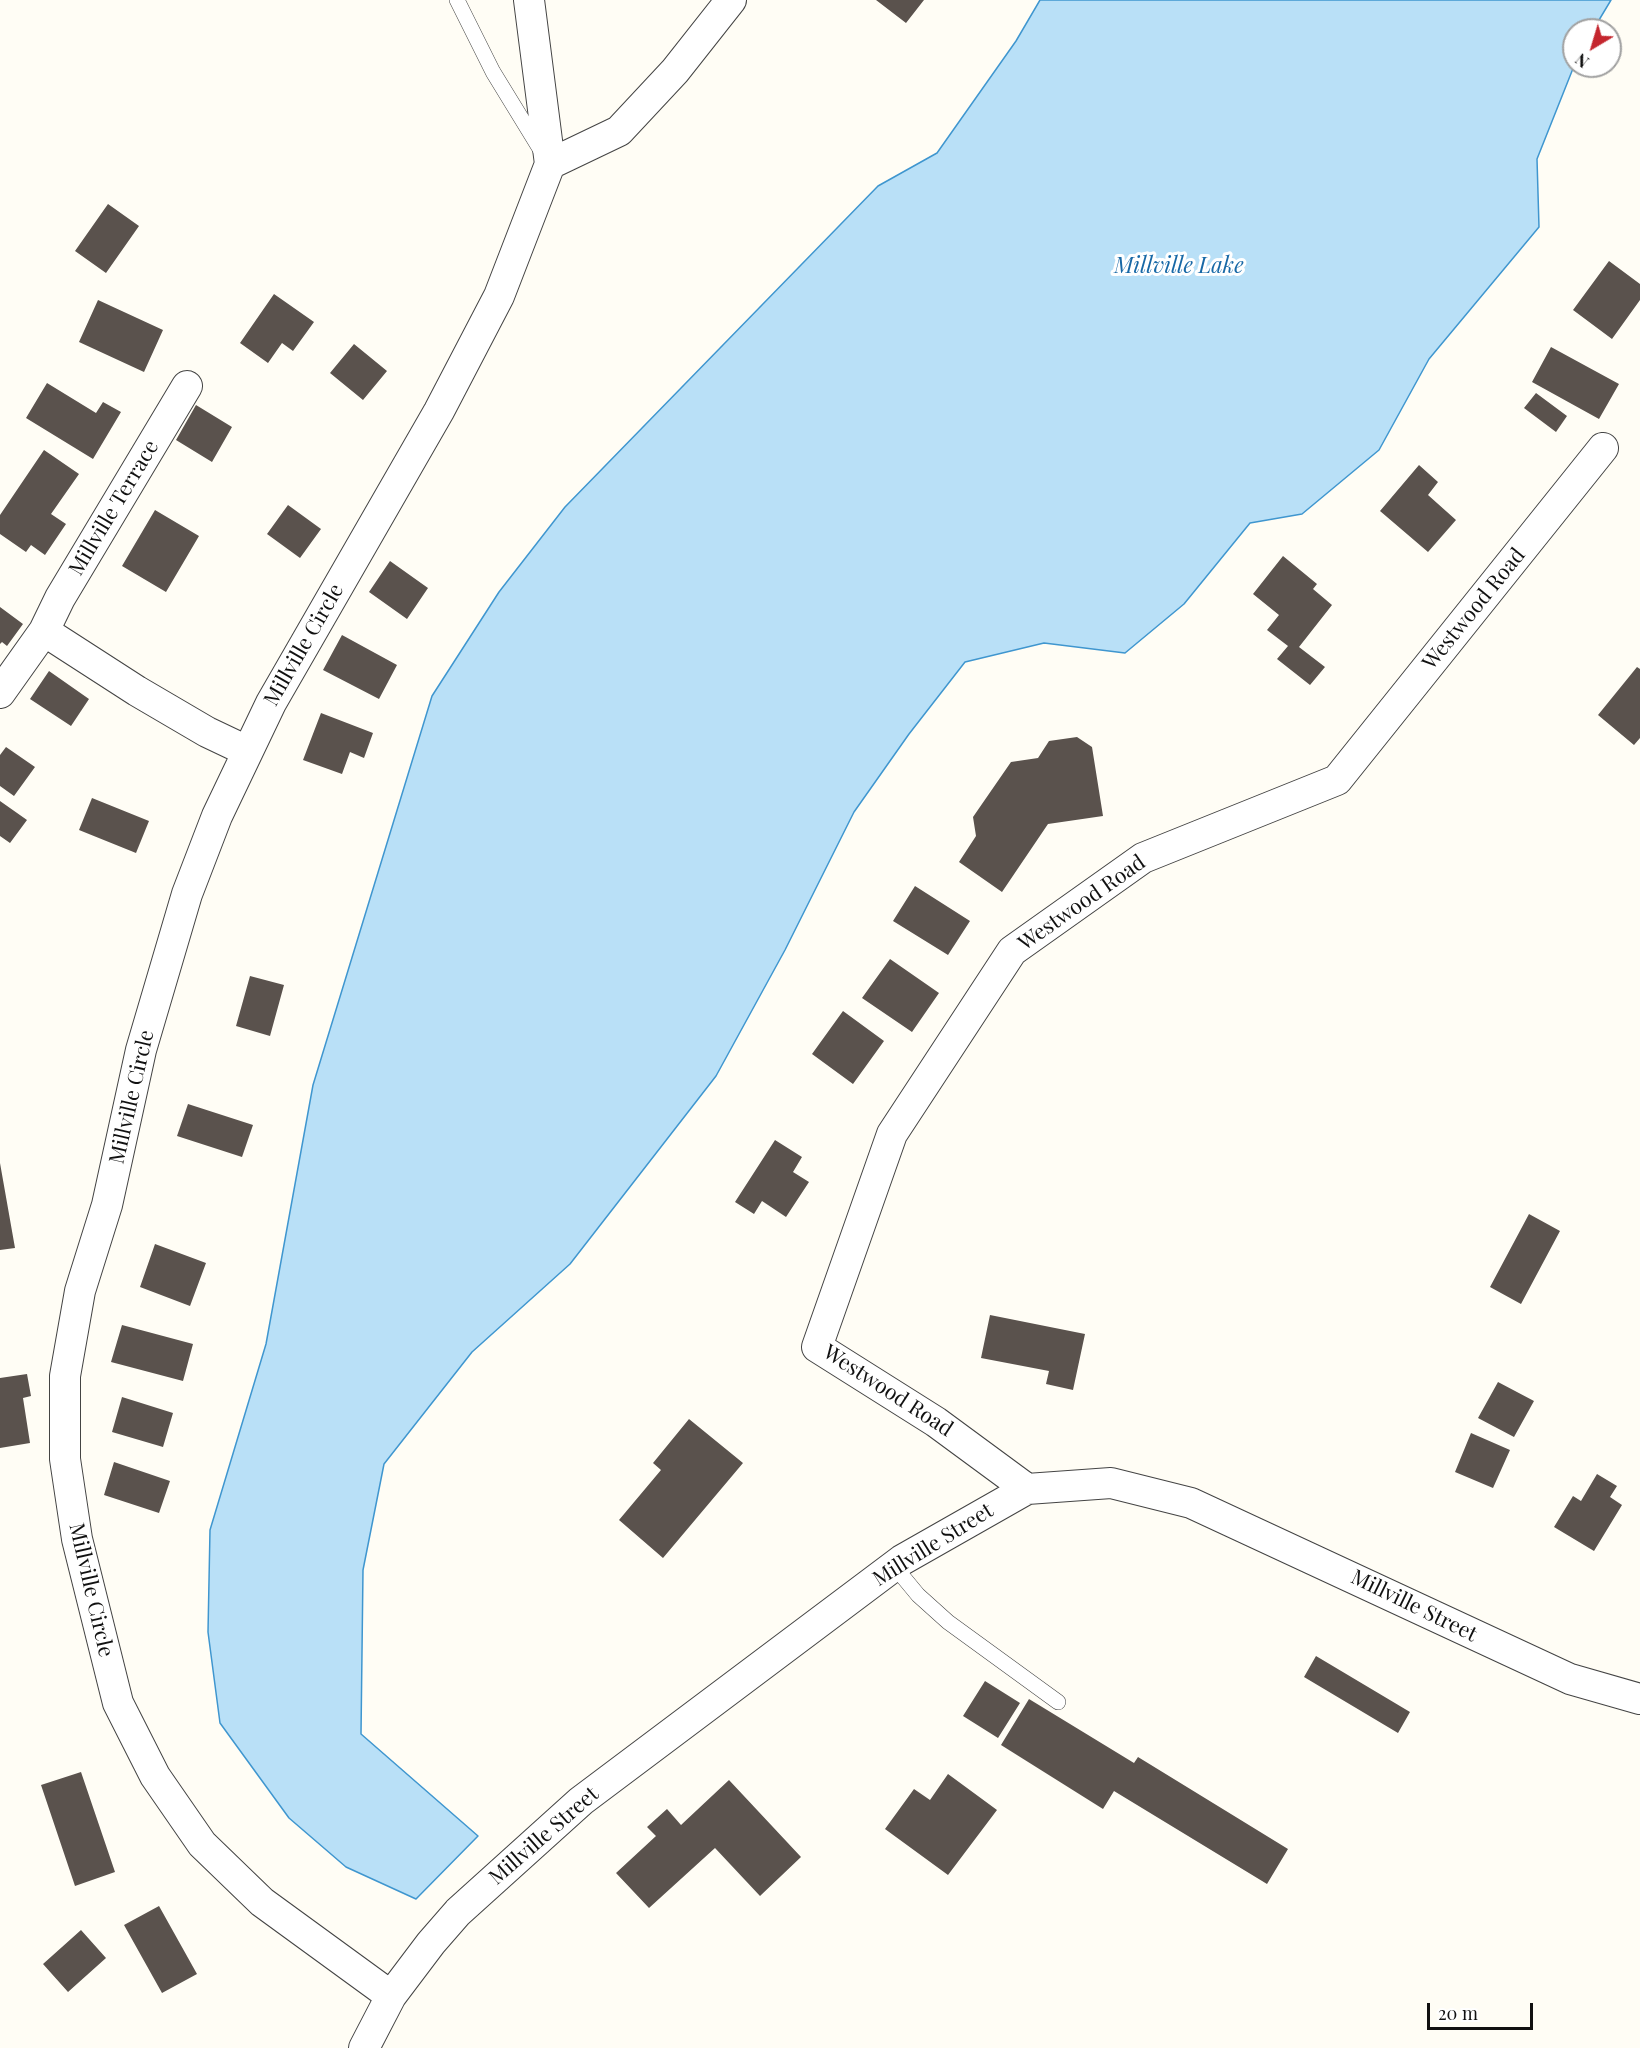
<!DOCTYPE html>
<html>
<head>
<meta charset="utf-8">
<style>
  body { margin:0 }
  #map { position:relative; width:1640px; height:2048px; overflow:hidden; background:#fffdf5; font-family:"Playfair Display",serif }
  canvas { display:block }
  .north { position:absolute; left:1562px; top:18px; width:60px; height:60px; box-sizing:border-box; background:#fff; border:2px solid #a0a0a0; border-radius:50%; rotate:218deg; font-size:16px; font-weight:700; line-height:24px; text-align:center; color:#111 }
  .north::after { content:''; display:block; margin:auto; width:21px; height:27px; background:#c4262e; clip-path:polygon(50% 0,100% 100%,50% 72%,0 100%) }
  .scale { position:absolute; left:1427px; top:2003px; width:106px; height:27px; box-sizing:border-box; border:3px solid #111; border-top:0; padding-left:8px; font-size:18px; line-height:21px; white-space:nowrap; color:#111; -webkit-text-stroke:4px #fff; paint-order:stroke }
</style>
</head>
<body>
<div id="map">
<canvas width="1640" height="2048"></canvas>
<div class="north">N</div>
<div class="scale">20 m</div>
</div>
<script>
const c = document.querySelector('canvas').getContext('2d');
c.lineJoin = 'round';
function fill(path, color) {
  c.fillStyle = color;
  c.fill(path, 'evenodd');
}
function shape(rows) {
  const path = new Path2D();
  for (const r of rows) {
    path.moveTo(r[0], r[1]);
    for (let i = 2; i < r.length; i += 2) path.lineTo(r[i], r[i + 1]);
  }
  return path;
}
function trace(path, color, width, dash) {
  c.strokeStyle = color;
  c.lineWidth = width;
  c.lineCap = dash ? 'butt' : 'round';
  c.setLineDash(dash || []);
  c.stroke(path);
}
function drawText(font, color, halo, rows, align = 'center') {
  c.font = font + ' "Playfair Display",serif';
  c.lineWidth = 6;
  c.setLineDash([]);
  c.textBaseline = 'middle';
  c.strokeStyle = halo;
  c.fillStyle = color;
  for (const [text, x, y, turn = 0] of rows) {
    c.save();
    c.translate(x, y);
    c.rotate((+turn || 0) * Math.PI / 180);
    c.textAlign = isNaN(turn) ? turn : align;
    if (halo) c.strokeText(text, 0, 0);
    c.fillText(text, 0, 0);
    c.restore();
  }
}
const water = shape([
  [1040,0,1611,0,1593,30,1574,30,1574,66,1537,159,1539,227,1429,359,1379,450,1302,514,1250,523,1184,604,1125,653,1044,643,965,662,909,734,854,812,785,950,716,1076,570,1264,472,1352,384,1464,363,1570,361,1734,478,1836,416,1899,346,1867,289,1818,220,1723,208,1632,210,1530,266,1344,313,1085,432,696,499,592,565,507,878,186,937,153,1016,41,1040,0]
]);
fill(water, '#b9e0f7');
trace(water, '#3f96cf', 1.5);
fill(shape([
  [876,0,924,0,906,23],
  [108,204,139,226,106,273,75,251],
  [1609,261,1640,284,1640,300,1612,339,1573,310],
  [274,294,314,322,293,351,282,343,268,363,240,343],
  [98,300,163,330,144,372,79,342],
  [354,344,387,371,363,400,330,373],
  [1551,347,1619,384,1599,419,1532,382],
  [47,383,96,413,103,402,121,412,93,459,26,418],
  [1536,393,1567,416,1556,432,1524,408],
  [196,405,232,427,212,462,176,440],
  [44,450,79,474,51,514,66,524,45,555,31,545,26,552,0,534,0,515],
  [1419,465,1438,482,1428,495,1456,520,1428,552,1380,511],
  [288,505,321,529,300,558,267,534],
  [155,510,199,536,166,592,122,566],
  [1283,556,1317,584,1313,589,1332,605,1299,647,1325,667,1310,685,1277,659,1288,646,1267,630,1279,615,1253,594],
  [390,561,428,588,407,619,369,592],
  [0,607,23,624,7,646,2,642,0,644],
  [342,635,397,665,379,699,323,670],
  [1637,667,1640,669,1640,738,1634,745,1598,715],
  [49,671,89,699,71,726,30,699],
  [321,713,373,733,364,758,350,752,342,774,303,760],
  [1077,737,1092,747,1103,816,1048,824,1002,892,959,862,976,836,973,817,1011,762,1038,758,1049,741],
  [6,747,35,767,14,796,0,786,0,755],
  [92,798,149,821,136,853,79,830],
  [0,801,27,820,10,843,0,836],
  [915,886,970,921,948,955,893,921],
  [890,959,939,993,912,1032,862,998],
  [250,976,284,985,270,1036,236,1026],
  [843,1011,884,1041,853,1084,812,1054],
  [188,1104,253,1125,242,1157,177,1136],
  [775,1140,802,1157,793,1172,809,1182,786,1217,762,1201,754,1214,735,1202],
  [0,1163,15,1248,0,1250],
  [1529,1214,1560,1231,1521,1304,1490,1287],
  [155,1244,206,1263,190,1306,140,1287],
  [990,1315,1085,1334,1073,1390,1046,1384,1049,1371,981,1358],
  [122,1325,193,1344,183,1381,111,1362],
  [27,1374,31,1396,23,1398,30,1443,0,1448,0,1378],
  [1498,1382,1534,1401,1514,1437,1478,1418],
  [122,1397,173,1413,163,1447,112,1432],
  [689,1419,743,1463,663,1558,619,1520,661,1470,653,1463],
  [1471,1433,1510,1450,1493,1488,1455,1472],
  [114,1462,170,1481,159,1513,104,1495],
  [1597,1474,1617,1486,1610,1497,1622,1505,1594,1551,1554,1527,1573,1496,1581,1501],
  [1316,1656,1410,1712,1398,1733,1304,1677],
  [985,1681,1020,1703,998,1738,963,1716],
  [1029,1699,1134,1763,1138,1757,1288,1849,1267,1884,1114,1791,1103,1809,1001,1745],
  [81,1772,115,1872,75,1886,41,1785],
  [948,1774,997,1810,948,1875,885,1829,914,1789,930,1800],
  [729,1780,801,1857,760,1896,715,1848,649,1908,616,1873,656,1836,647,1827,667,1809,681,1825],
  [159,1906,197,1974,162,1993,124,1925],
  [81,1930,106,1958,68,1992,43,1964]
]), '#5a524d');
const service = shape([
  [457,0,493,72,542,152],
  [894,1566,918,1595,948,1622,1058,1702]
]);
const minor = shape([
  [550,164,619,131,675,71,731,0],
  [44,631,137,691,207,732,247,751],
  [0,693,44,631,60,598,187,386],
  [1027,1489,936,1422,817,1347,892,1134,1012,951,1143,858,1337,780,1603,448],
  [391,1996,262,1902,202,1844,155,1776,118,1703,77,1539,65,1459,65,1376,80,1291,107,1205,141,1050,187,894,217,816,271,703,439,411,499,296,550,164,529,0],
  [364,2048,391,1996,431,1943,458,1912,581,1801,902,1560,1027,1489,1111,1483,1191,1503,1570,1679,1640,1699]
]);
trace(service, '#444', 16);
trace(minor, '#444', 32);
trace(service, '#fff', 15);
trace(minor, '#fff', 30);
drawText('21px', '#111', '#fff', [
  ["Millville Terrace",114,508,-59],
  ["Westwood Road",1474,609,-51],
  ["Millville Circle",304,645,-60],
  ["Westwood Road",1082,903,-35],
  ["Millville Circle",132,1097,-77],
  ["Westwood Road",888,1391,33],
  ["Millville Street",933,1545,-32],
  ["Millville Circle",91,1590,77],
  ["Millville Street",1414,1606,26],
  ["Millville Street",544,1836,-41]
]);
drawText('italic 22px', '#1768a6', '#fff', [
  ["Millville Lake",1179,266]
]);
</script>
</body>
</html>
